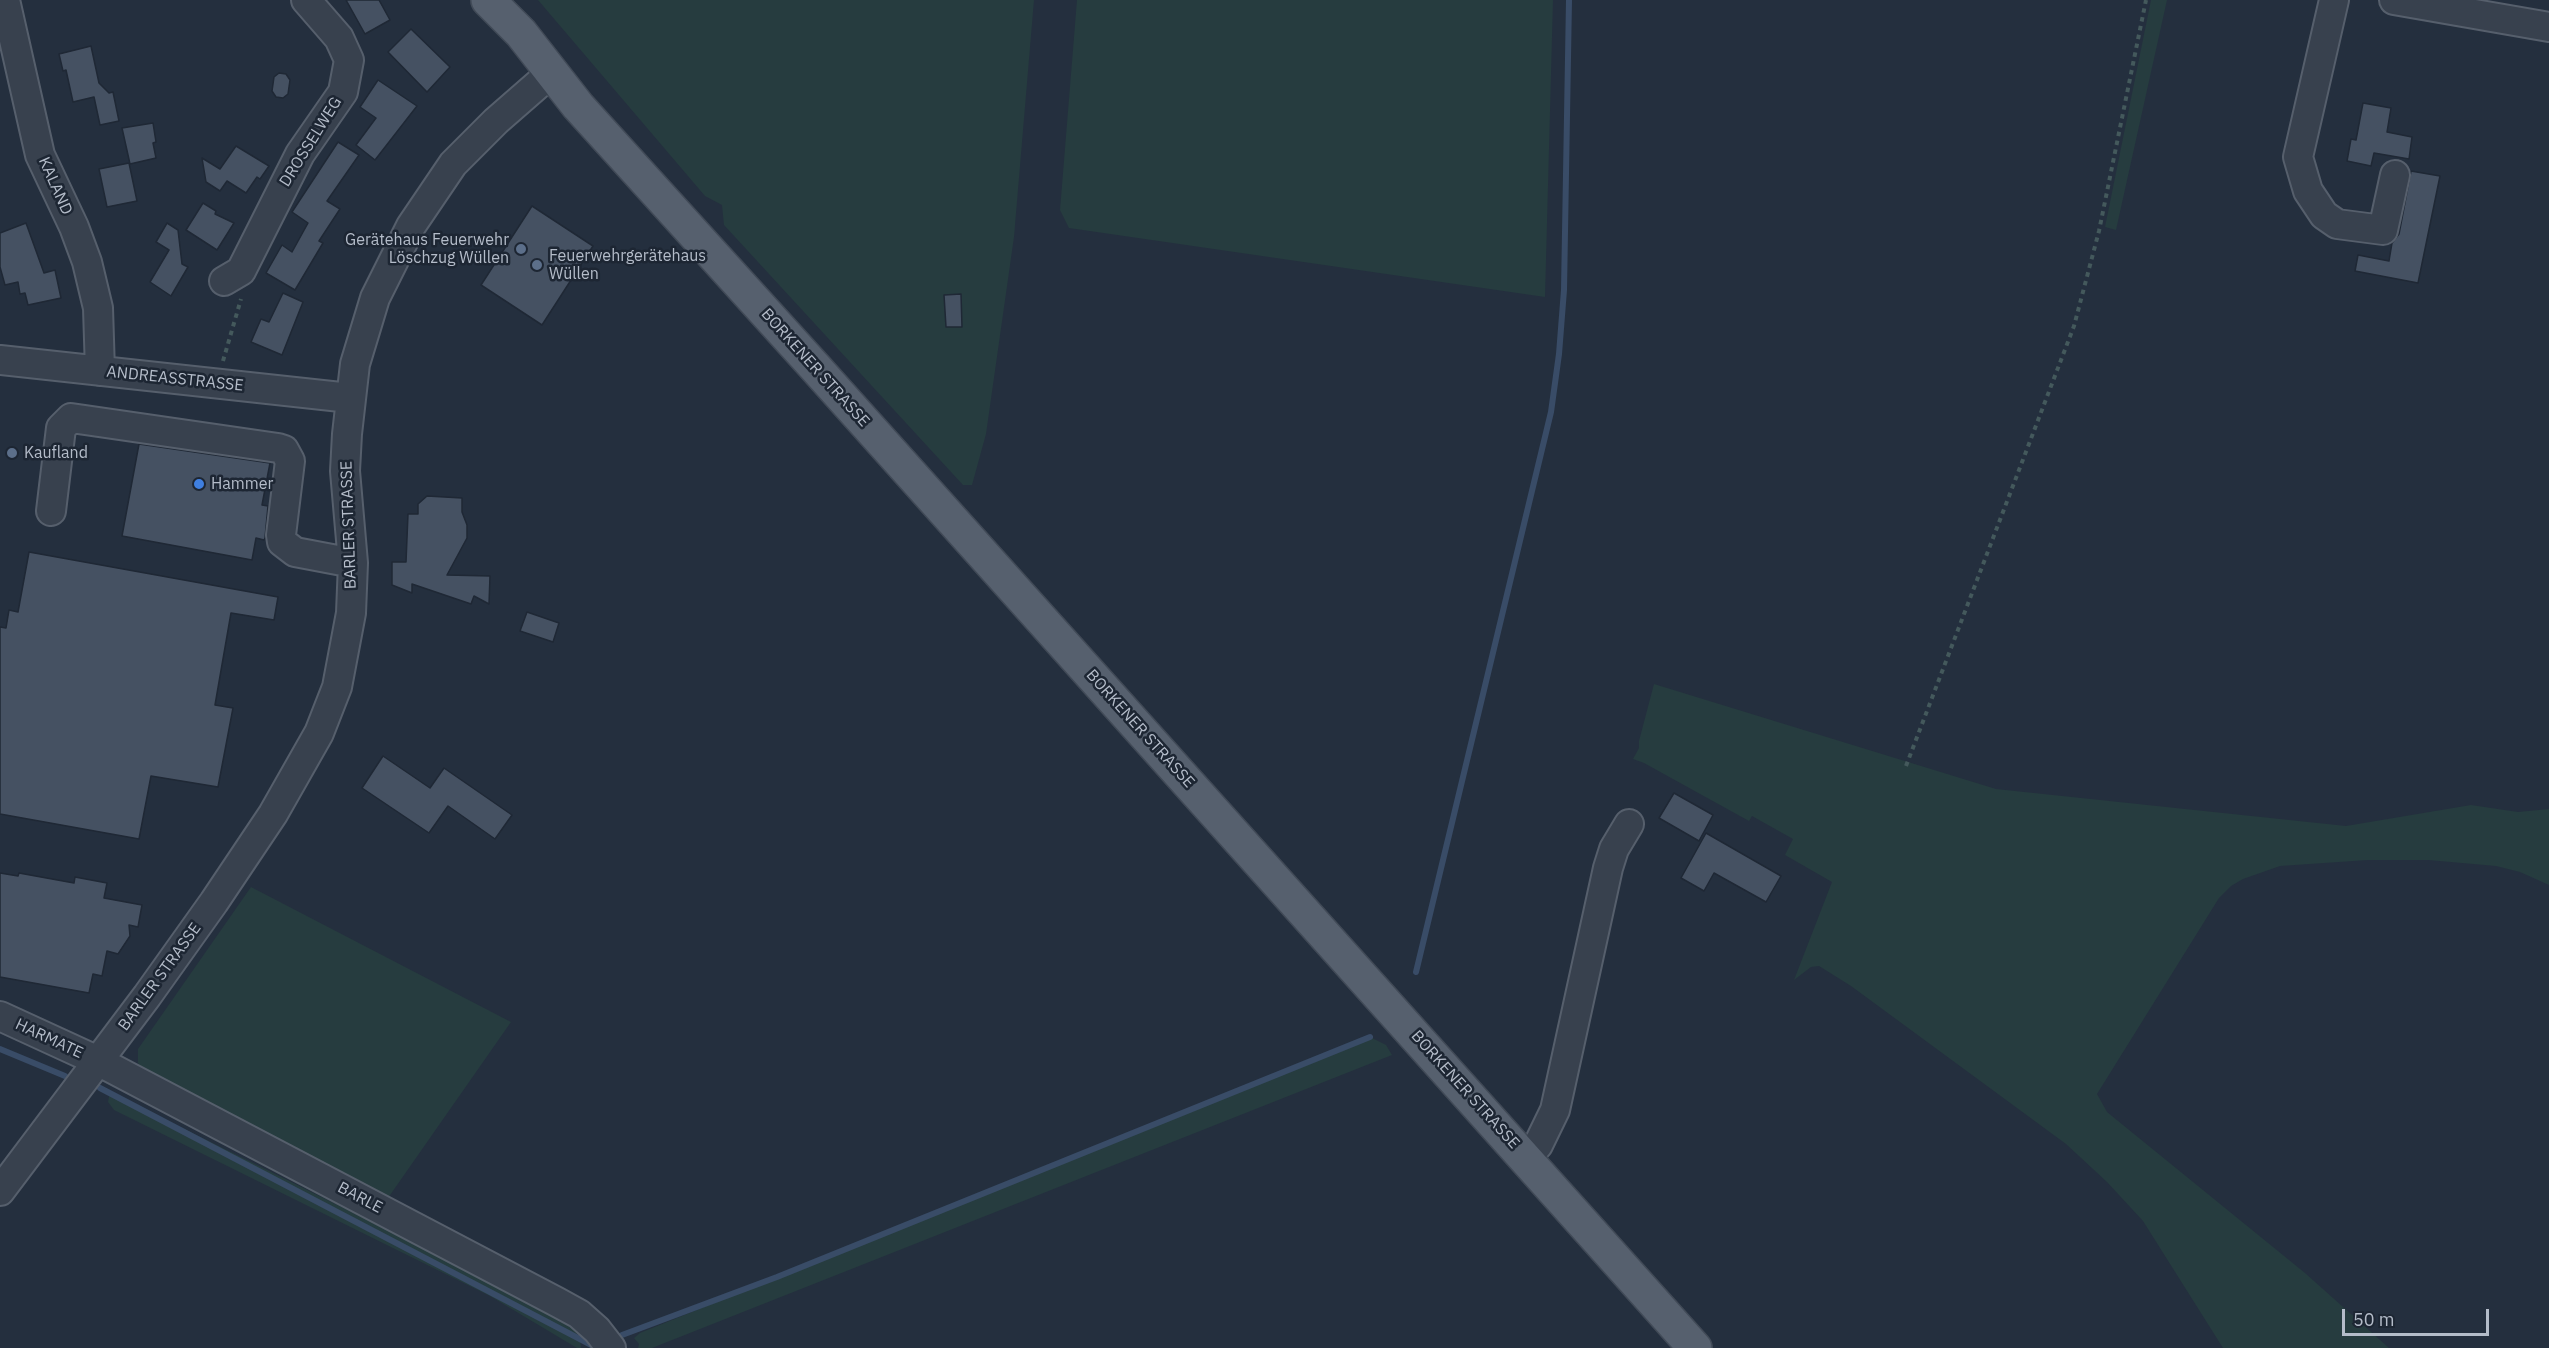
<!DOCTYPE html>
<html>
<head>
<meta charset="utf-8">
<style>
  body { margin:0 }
  #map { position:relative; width:2549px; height:1348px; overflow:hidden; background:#242f3e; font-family:"IBM Plex Sans",sans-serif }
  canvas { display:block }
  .scale { position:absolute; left:2342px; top:1309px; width:147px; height:27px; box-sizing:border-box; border:3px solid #b4bcc9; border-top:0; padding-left:8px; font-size:18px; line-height:21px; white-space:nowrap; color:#b4bcc9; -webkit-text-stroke:4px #1d2633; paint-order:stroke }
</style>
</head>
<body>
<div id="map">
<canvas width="2549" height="1348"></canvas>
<div class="scale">50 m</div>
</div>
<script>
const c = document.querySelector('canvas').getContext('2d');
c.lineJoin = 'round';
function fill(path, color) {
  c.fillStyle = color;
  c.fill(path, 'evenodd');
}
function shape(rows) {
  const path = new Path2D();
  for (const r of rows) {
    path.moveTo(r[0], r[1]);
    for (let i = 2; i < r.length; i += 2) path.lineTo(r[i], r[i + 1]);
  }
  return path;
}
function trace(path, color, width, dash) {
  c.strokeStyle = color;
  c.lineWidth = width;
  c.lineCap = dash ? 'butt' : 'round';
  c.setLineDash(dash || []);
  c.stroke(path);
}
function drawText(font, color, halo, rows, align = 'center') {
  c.font = font + ' "IBM Plex Sans",sans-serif';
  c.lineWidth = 5;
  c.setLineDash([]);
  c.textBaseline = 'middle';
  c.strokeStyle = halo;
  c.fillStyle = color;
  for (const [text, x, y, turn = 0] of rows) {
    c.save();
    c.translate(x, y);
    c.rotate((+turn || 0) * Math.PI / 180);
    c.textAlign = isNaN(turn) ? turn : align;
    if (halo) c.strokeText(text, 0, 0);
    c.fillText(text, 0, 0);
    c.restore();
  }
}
fill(shape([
  [538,0,1034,0,1014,237,986,434,972,485,963,485,724,225,722,205,705,196],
  [1077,0,1553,0,1545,297,1069,228,1060,210],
  [2151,0,2167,0,2116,230,2105,227],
  [1654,684,1996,789,2346,826,2471,805,2518,812,2549,809,2549,885,2520,872,2496,866,2428,860,2368,860,2280,866,2243,879,2231,886,2219,898,2097,1094,2107,1112,2305,1273,2389,1348,2223,1348,2143,1221,2107,1182,2066,1144,1851,986,1819,966,1811,967,1794,980,1832,882,1785,855,1793,839,1752,816,1749,821,1644,763,1633,759,1639,748,1639,741],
  [251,887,511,1022,388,1198,143,1070,138,1063,138,1049],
  [1370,1037,1386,1045,1392,1055,652,1348,638,1348,639,1344,634,1338,640,1333],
  [110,1092,545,1308,573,1327,580,1339,581,1348,577,1348,490,1296,114,1110,108,1102]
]), '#263c3f');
trace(shape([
  [1416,972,1551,412,1559,354,1564,290,1569,0],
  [0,1049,65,1076],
  [100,1088,595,1347],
  [622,1335,777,1277,1370,1037]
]), '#394c67', 6);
const building = shape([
  [346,0,379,0,390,20,365,34,346,0],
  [411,29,450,67,427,92,388,52,411,29],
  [91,46,99,83,109,93,113,92,119,121,100,125,94,97,73,102,66,70,63,71,59,54,91,46],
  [279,73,286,74,290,80,288,94,283,98,276,97,272,91,274,77,279,73],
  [378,80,417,106,375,160,356,145,376,118,360,107,378,80],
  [2363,103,2391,108,2387,132,2412,137,2409,159,2374,153,2371,166,2347,161,2351,139,2356,140,2363,103],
  [153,123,156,142,153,143,156,158,130,164,122,128,153,123],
  [338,142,359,155,327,201,340,209,319,241,323,243,295,290,266,273,282,245,292,252,308,223,292,212,338,142],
  [236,146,269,166,260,179,257,177,246,193,227,181,220,191,206,182,202,158,220,169,236,146],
  [129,163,137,201,107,207,99,169,129,163],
  [2411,171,2440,176,2418,283,2355,271,2358,255,2389,261,2392,243,2399,234,2411,171],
  [203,203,216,211,215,214,234,223,217,250,186,230,203,203],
  [532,206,593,246,542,325,481,285,532,206],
  [26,223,44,273,55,270,61,298,28,305,25,293,20,294,18,282,5,285,0,267,0,233,26,223],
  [167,223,178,230,182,264,188,267,171,296,150,282,169,250,156,242,167,223],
  [283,293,303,302,282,355,251,342,261,319,269,322,283,293],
  [961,294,962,327,946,327,944,295,961,294],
  [139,444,270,463,262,505,268,506,265,538,264,540,256,538,252,560,122,536,139,444],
  [427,496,462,498,462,512,467,525,467,538,447,575,490,576,489,604,474,596,471,604,412,584,412,593,392,585,392,562,406,562,408,514,418,514,418,504,427,496],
  [29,552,278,597,274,620,231,613,215,705,233,708,218,787,151,776,139,839,0,814,0,627,6,628,9,610,18,612,29,552],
  [527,612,559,623,553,642,520,631,527,612],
  [383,756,430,788,444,768,512,815,495,839,448,806,429,833,362,788,383,756],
  [1674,793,1713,815,1699,841,1659,818,1674,793],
  [1706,833,1781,876,1766,902,1714,873,1704,891,1681,878,1706,833],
  [0,873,18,876,19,873,74,883,75,877,107,883,104,898,142,905,138,927,129,925,130,936,118,954,107,951,102,976,93,974,89,993,0,977,0,873]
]);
fill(building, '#455162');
trace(building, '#1f2835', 1.5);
const minor = shape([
  [5,0,40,155,74,227,87,262,98,308,100,371],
  [2334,0,2298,157,2308,191,2324,215,2337,224,2383,230,2395,175],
  [2394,0,2549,27],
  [224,281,241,271,300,154,343,92,349,60,339,38,306,0],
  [0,360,350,398],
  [51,511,61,428,71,418,278,448,284,450,290,461,281,535,282,542,295,552,353,563],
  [0,1016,98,1061,557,1302,579,1314,597,1330,611,1348],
  [1526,1158,1538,1145,1555,1110,1608,868,1614,849,1629,824],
  [0,1191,147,996,214,902,273,814,319,733,337,687,351,613,353,563,345,471,347,434,355,364,375,298,411,226,453,164,496,121,551,73]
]);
const major = shape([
  [488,0,521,33,578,106,814,366,1695,1348]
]);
trace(minor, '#565f6c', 32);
trace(major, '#414a57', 36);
trace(shape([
  [223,361,241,299],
  [1906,766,2074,326,2099,231,2146,0]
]), '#44595c', 4, [4.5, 4.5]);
trace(minor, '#38414e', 28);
trace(major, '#56606e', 33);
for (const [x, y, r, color] of [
  [521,249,6,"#5c6f8a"],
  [537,265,6,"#5c6f8a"],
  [12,453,6,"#5c6f8a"],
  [199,484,6,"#3f7fe0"]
]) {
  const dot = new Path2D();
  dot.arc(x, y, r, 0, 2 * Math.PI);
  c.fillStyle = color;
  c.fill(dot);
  trace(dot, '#1d2633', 2);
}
drawText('16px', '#b4bcc9', '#1d2633', [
  ["DROSSELWEG",311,142,-58],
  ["KALAND",55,186,66],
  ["BORKENER STRASSE",815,368,48],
  ["ANDREASSTRASSE",175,379,6],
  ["BARLER STRASSE",349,525,-92],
  ["BORKENER STRASSE",1140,729,48],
  ["BARLER STRASSE",160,977,-54],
  ["HARMATE",49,1039,25],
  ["BORKENER STRASSE",1465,1090,48],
  ["BARLE",360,1198,28]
]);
drawText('16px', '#b4bcc9', '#1d2633', [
  ["Gerätehaus Feuerwehr",509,240,"right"],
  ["Löschzug Wüllen",509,258,"right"],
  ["Feuerwehrgerätehaus",549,256],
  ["Wüllen",549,274],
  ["Kaufland",24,453],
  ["Hammer",211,484]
], 'left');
</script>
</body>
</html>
